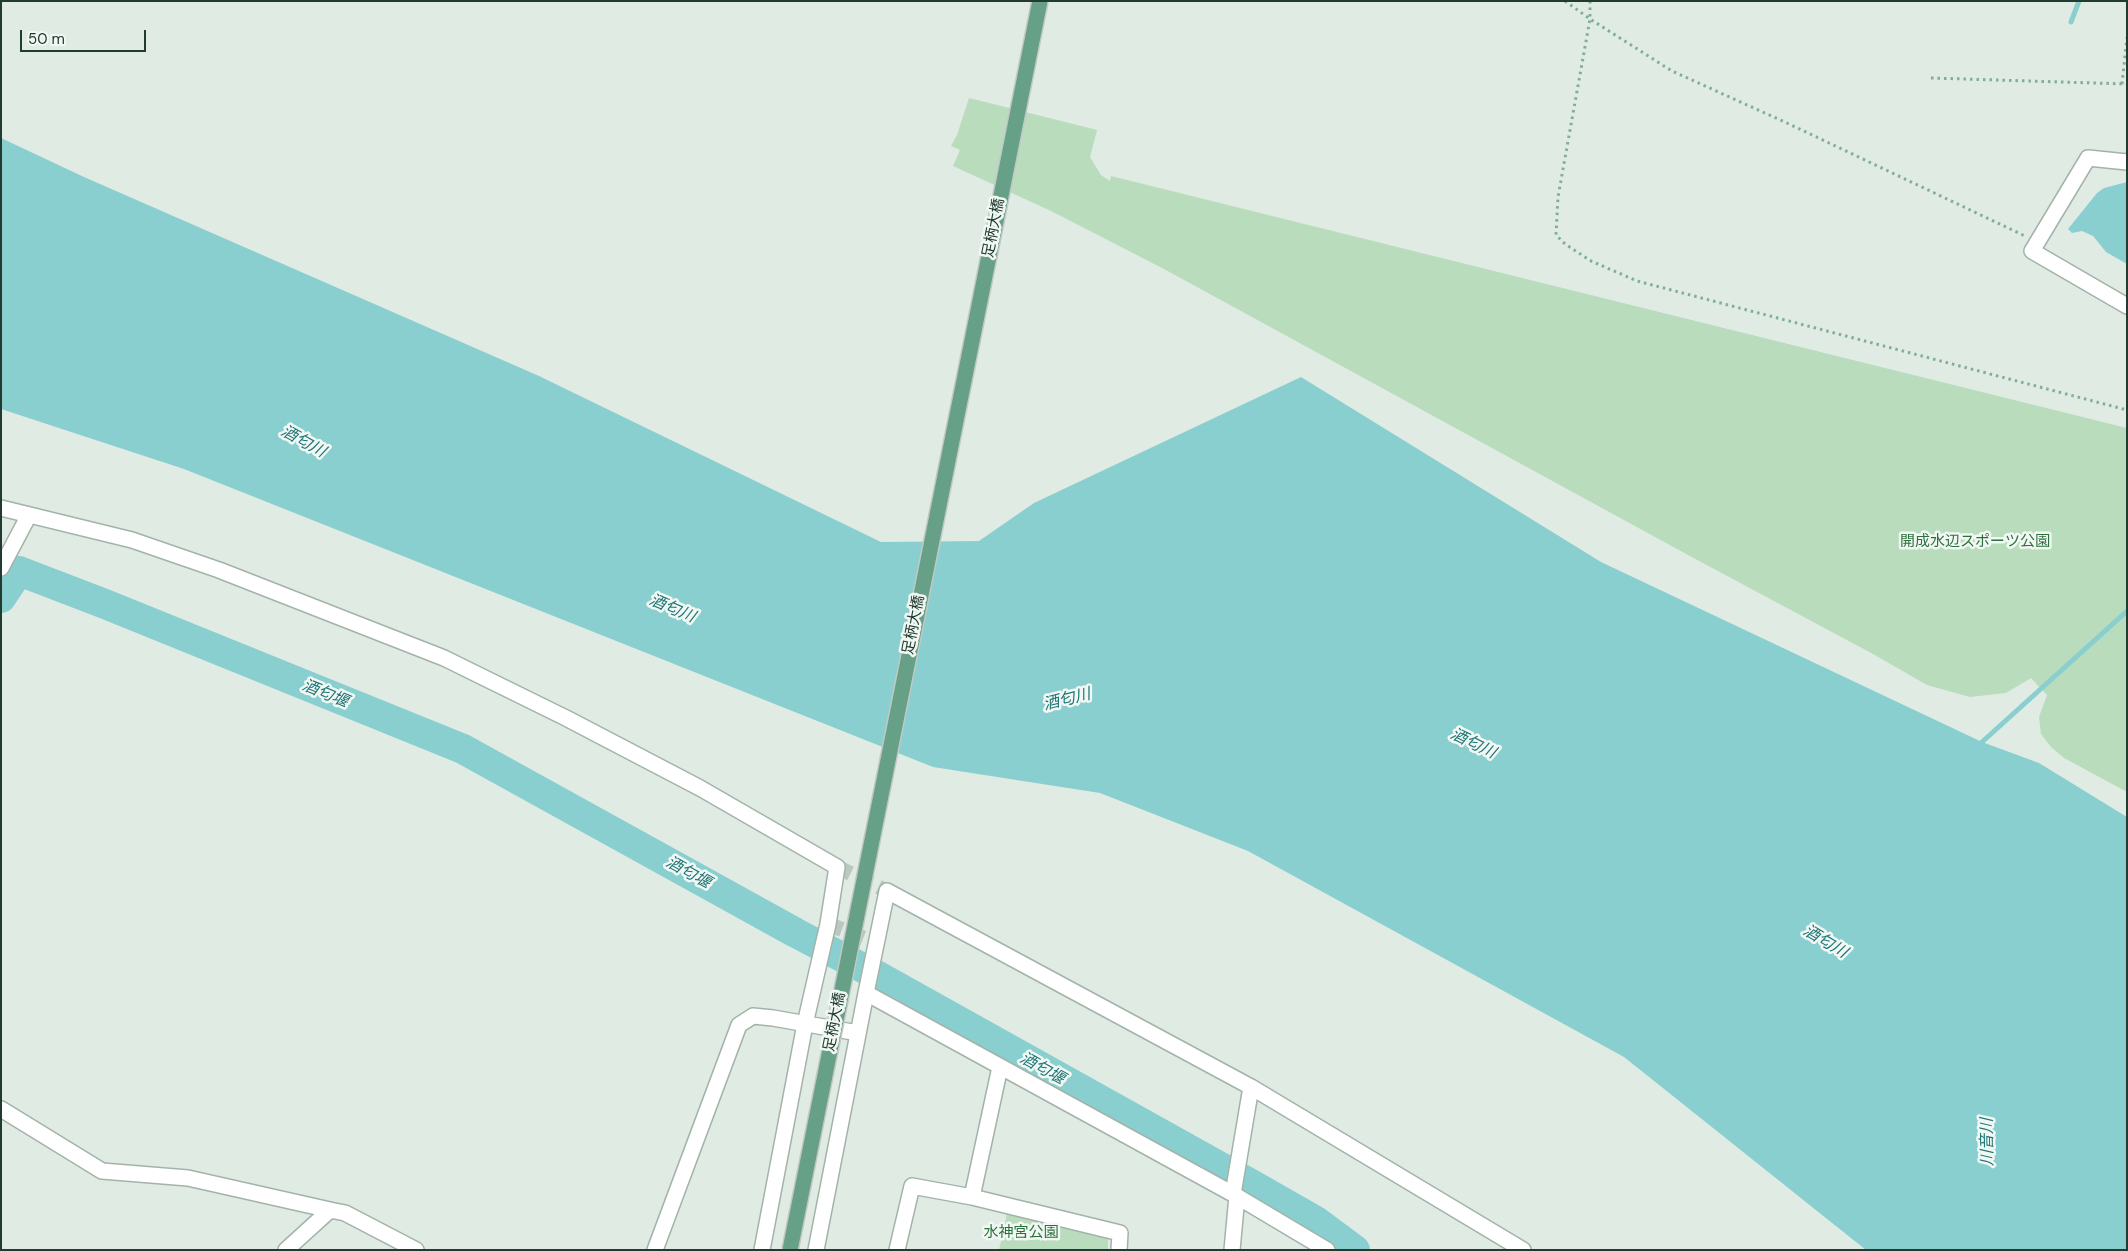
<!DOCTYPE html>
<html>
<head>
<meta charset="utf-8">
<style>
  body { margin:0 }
  #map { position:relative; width:2128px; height:1251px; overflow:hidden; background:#e0ebe4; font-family:"DM Sans",sans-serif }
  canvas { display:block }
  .frame { position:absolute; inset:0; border:2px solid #213b30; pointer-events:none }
  .scale { position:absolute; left:20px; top:30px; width:126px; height:22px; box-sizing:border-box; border:2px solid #213b30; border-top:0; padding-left:6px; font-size:15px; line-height:18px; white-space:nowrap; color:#213b30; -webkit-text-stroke:4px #f1f7f3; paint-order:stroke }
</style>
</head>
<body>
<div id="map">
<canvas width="2128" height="1251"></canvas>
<div class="frame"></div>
<div class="scale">50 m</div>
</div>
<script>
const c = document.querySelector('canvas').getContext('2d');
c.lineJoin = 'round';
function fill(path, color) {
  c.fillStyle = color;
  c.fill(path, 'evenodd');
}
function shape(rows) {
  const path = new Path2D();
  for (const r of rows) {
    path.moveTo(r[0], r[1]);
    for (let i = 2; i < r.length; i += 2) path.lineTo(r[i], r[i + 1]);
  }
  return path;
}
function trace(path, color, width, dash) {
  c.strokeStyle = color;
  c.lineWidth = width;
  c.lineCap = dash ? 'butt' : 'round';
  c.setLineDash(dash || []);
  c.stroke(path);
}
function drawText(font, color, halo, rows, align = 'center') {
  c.font = font + ' "DM Sans","Noto Sans JP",sans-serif';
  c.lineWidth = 5;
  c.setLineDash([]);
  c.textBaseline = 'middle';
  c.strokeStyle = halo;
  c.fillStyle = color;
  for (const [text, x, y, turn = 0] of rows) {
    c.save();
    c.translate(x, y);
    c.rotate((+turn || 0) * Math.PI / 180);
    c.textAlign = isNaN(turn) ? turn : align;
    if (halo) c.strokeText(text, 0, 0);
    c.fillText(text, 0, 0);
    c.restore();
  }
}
fill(shape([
  [969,98,1097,130,1090,157,1101,175,1110,181,1111,176,2127,428,2127,792,2064,758,2051,747,2041,734,2039,717,2047,695,2031,678,2006,693,1970,697,1927,685,1873,654,1688,555,1164,269,1051,211,953,166,960,150,951,146,957,135],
  [1007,1214,1108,1237,1108,1250,999,1250]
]), '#b9dcbd');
fill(shape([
  [1,138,84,177,539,376,881,542,979,541,1034,503,1301,377,1601,562,1982,742,2039,763,2127,817,2127,1250,1866,1250,1624,1057,1248,851,1100,793,933,767,184,469,1,409],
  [2127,182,2127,264,2106,252,2093,236,2082,231,2072,233,2068,229,2097,193,2104,188]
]), '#89cfcf');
trace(shape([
  [2071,22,2079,1],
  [1982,742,2127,611]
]), '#89cfcf', 5);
trace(shape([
  [1,598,19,571,105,604,463,749,796,933,880,977,1253,1185,1316,1221,1355,1250]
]), '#89cfcf', 30);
trace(shape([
  [837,867,887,891],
  [828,924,876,943]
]), '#bac8c0', 15, [15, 8]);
const minor = shape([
  [2127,162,2088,158,2032,251,2127,306],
  [1,508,132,540,219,570,444,658,566,718,700,788,837,867,828,924,805,1024,762,1250],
  [1,568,29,515],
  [866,993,887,891,1251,1087,1523,1250],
  [1,1109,102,1171,188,1178,330,1210],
  [1233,1194,1251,1087],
  [972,1197,1000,1067],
  [286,1250,330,1210,345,1213,416,1250],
  [655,1250,739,1025,753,1016,773,1018,858,1033],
  [816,1250,866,993,1233,1194,1327,1250],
  [897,1250,912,1186,972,1197,1120,1233,1119,1250],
  [1232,1250,1237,1196]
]);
trace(minor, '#a3b3aa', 18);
trace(shape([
  [1565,1,1590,19,1672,71,1787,123,2025,236],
  [1590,1,1590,19,1558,197,1556,235,1565,244,1591,261,1637,281,2127,410],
  [1931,78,2127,84],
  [2122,84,2127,37]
]), '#81ae99', 3, [2.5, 4]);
trace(minor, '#fff', 15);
const majorBridge = shape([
  [790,1250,1040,1]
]);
trace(majorBridge, '#c1c8c5', 18, []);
trace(majorBridge, '#65a087', 15);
drawText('15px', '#213b30', '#f1f7f3', [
  ["足柄大橋",994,228,-79],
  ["足柄大橋",914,625,-79],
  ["足柄大橋",835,1022,-79]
]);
drawText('15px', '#2c713b', '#f1f7f3', [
  ["開成水辺スポーツ公園",1975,542],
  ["水神宮公園",1021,1233]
]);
drawText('italic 16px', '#1d7576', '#f1f7f3', [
  ["酒匂川",303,442,29],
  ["酒匂川",672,609,23],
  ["酒匂堰",325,694,22],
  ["酒匂川",1067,700,-14],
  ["酒匂川",1473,744,26],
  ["酒匂堰",688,873,29],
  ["酒匂川",1825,942,31],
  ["酒匂堰",1042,1069,29],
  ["川音川",1988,1142,-91]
]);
</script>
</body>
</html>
